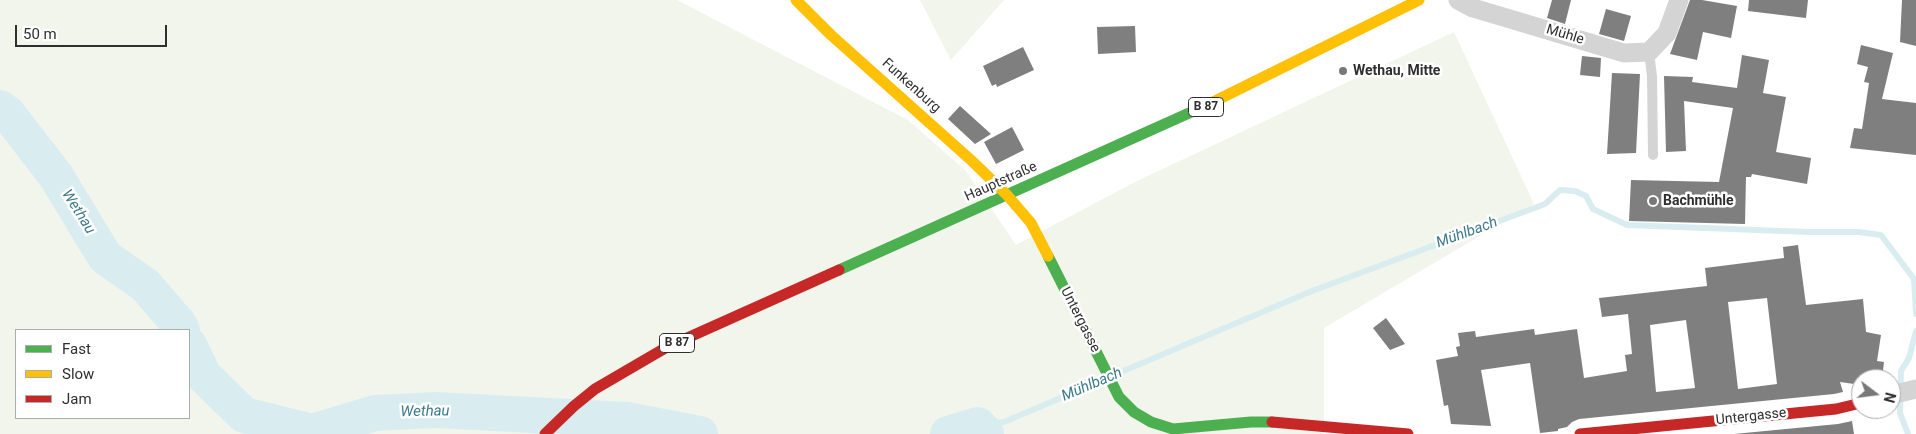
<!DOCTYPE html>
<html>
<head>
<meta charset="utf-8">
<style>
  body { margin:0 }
  #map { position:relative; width:1916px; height:434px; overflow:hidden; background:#fff; font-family:Roboto,sans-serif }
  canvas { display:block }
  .legend { position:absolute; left:15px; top:329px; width:175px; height:90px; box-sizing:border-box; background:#fff; border:1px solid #acacac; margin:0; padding:6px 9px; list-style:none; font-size:15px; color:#2f2f2f }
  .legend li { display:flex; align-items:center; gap:10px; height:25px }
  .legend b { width:25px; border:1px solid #acacac }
  .north { position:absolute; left:1851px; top:369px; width:50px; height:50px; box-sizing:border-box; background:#fff; border:1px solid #acacac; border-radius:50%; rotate:105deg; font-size:14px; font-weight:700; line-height:20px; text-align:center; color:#2f2f2f }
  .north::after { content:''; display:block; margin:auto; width:18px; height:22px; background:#787878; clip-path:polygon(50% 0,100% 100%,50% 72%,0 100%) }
  .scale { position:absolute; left:15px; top:25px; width:152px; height:22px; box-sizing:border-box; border:2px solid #2f2f2f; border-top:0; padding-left:6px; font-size:15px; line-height:18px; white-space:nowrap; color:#2f2f2f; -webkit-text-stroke:4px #fff; paint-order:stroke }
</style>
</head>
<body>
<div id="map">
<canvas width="1916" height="434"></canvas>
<ul class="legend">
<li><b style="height:6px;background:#4caf50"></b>Fast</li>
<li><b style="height:6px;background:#ffc107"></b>Slow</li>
<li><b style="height:6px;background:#c62828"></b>Jam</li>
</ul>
<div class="north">N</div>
<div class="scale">50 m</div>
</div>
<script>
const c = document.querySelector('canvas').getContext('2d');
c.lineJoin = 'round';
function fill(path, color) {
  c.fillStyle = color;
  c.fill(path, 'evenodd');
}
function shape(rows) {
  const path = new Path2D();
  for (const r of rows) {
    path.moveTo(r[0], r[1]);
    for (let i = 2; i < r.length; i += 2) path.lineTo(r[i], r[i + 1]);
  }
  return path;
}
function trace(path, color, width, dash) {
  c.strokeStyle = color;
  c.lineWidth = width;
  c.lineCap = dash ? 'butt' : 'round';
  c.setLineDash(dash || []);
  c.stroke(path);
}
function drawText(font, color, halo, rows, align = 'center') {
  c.font = font + ' Roboto,sans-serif';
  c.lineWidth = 5;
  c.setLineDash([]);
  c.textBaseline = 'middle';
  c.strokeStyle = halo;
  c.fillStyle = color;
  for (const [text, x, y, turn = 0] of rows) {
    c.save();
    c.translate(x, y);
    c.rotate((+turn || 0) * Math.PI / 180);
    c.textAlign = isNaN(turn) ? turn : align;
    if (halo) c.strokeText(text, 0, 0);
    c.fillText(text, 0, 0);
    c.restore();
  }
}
fill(shape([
  [0,0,677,0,908,120,966,171,1016,245,1135,182,1454,32,1534,204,1324,328,1324,434,0,434],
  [16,330,189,330,189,418,16,418],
  [920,0,1004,0,951,60]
]), '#f2f5ec');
trace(shape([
  [1114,375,1312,291,1545,204,1560,190,1575,191,1586,196,1593,209,1627,225,1808,232,1859,232,1881,235,1914,279,1916,314],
  [978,425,1004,422,1105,379],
  [1908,434,1900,413,1901,371,1909,358,1916,331]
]), '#d9edf1', 6);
trace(shape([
  [0,108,8,114,56,176,105,257,145,285,178,323,182,330],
  [189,345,204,376,244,415,312,432,375,413,436,410,627,420,700,434],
  [948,434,978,425,986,434]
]), '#d9edf1', 36);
fill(shape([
  [1552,0,1571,0,1565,24,1547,18],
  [1690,0,1702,0,1737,6,1731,38,1703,32,1697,60,1670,54],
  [1749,0,1808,0,1806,18,1748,11],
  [1902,0,1916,0,1916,46,1900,42],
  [1606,9,1631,16,1624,41,1599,34],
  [1135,26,1136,52,1098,54,1097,27],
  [1861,45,1893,53,1882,99,1916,103,1916,155,1850,148,1854,128,1862,129,1869,83,1864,82,1868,67,1857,64],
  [1023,47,1034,70,997,87,996,84,992,86,983,66],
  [1742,55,1769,60,1763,93,1786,97,1776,152,1811,158,1807,184,1752,174,1751,177,1746,177,1745,224,1629,221,1631,180,1719,182,1733,108,1684,101,1686,151,1666,152,1664,76,1693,77,1692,82,1737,88],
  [1582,56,1601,58,1600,77,1580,75],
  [1612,73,1640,74,1636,153,1607,154],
  [960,106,991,134,975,144,948,119],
  [1012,127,1024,150,996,164,984,142],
  [1798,245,1806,305,1863,299,1866,332,1881,335,1877,361,1884,362,1882,379,1861,379,1861,385,1840,382,1843,392,1834,394,1579,419,1572,422,1567,427,1558,429,1558,431,1540,433,1530,363,1481,370,1491,426,1451,424,1448,405,1444,406,1436,360,1458,356,1456,347,1460,346,1458,333,1475,331,1476,337,1534,329,1535,335,1577,329,1584,378,1627,371,1625,355,1632,354,1628,314,1602,317,1599,298,1707,286,1705,268,1784,258,1783,247],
  [1767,298,1777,384,1738,389,1728,302],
  [1686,320,1695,388,1656,392,1650,325],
  [1386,318,1405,344,1390,350,1373,328],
  [1852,421,1854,434,1734,434,1838,424]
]), '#7f7f7f');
trace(shape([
  [1649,52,1652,76,1653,155]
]), '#d4d4d4', 10);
trace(shape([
  [1458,0,1473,8,1624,53,1649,52,1667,33,1679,0],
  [1891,395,1916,389]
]), '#d4d4d4', 19);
trace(shape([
  [1048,256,1119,397,1134,412,1151,422,1173,429,1251,422,1272,422],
  [839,270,1207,105]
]), '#4caf50', 11);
trace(shape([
  [796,0,831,35,972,161,1007,195,1031,223,1048,256],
  [1207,105,1419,0]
]), '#ffc107', 11);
trace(shape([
  [1272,422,1408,434],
  [545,434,574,406,595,389,667,347,839,270],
  [1580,434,1836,409,1861,403]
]), '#c62828', 11);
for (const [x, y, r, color] of [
  [1343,71,5,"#787878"],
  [1653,201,5,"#787878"]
]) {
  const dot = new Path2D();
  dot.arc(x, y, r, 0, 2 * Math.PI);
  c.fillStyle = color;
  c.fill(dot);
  trace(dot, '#fff', 2);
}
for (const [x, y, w] of [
  [1206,107,35],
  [677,343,35]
]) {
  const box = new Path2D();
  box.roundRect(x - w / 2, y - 9.5, w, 19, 4);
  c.fillStyle = '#fff';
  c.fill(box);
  trace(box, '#2f2f2f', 1);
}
drawText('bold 12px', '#2f2f2f', null, [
  ["B 87",1206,107],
  ["B 87",677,343]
]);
drawText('14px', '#2f2f2f', '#fff', [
  ["Mühle",1565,35,17],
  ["Funkenburg",911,86,42],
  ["Hauptstraße",1001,182,-24],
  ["Untergasse",1080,320,63],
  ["Untergasse",1751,417,-6]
]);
drawText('bold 14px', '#2f2f2f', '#fff', [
  ["Wethau, Mitte",1353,71],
  ["Bachmühle",1663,201]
], 'left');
drawText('italic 15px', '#3c7a8a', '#fff', [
  ["Wethau",78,212,58],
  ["Mühlbach",1467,233,-20],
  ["Mühlbach",1092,385,-23],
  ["Wethau",425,412,-1]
]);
</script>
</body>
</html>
